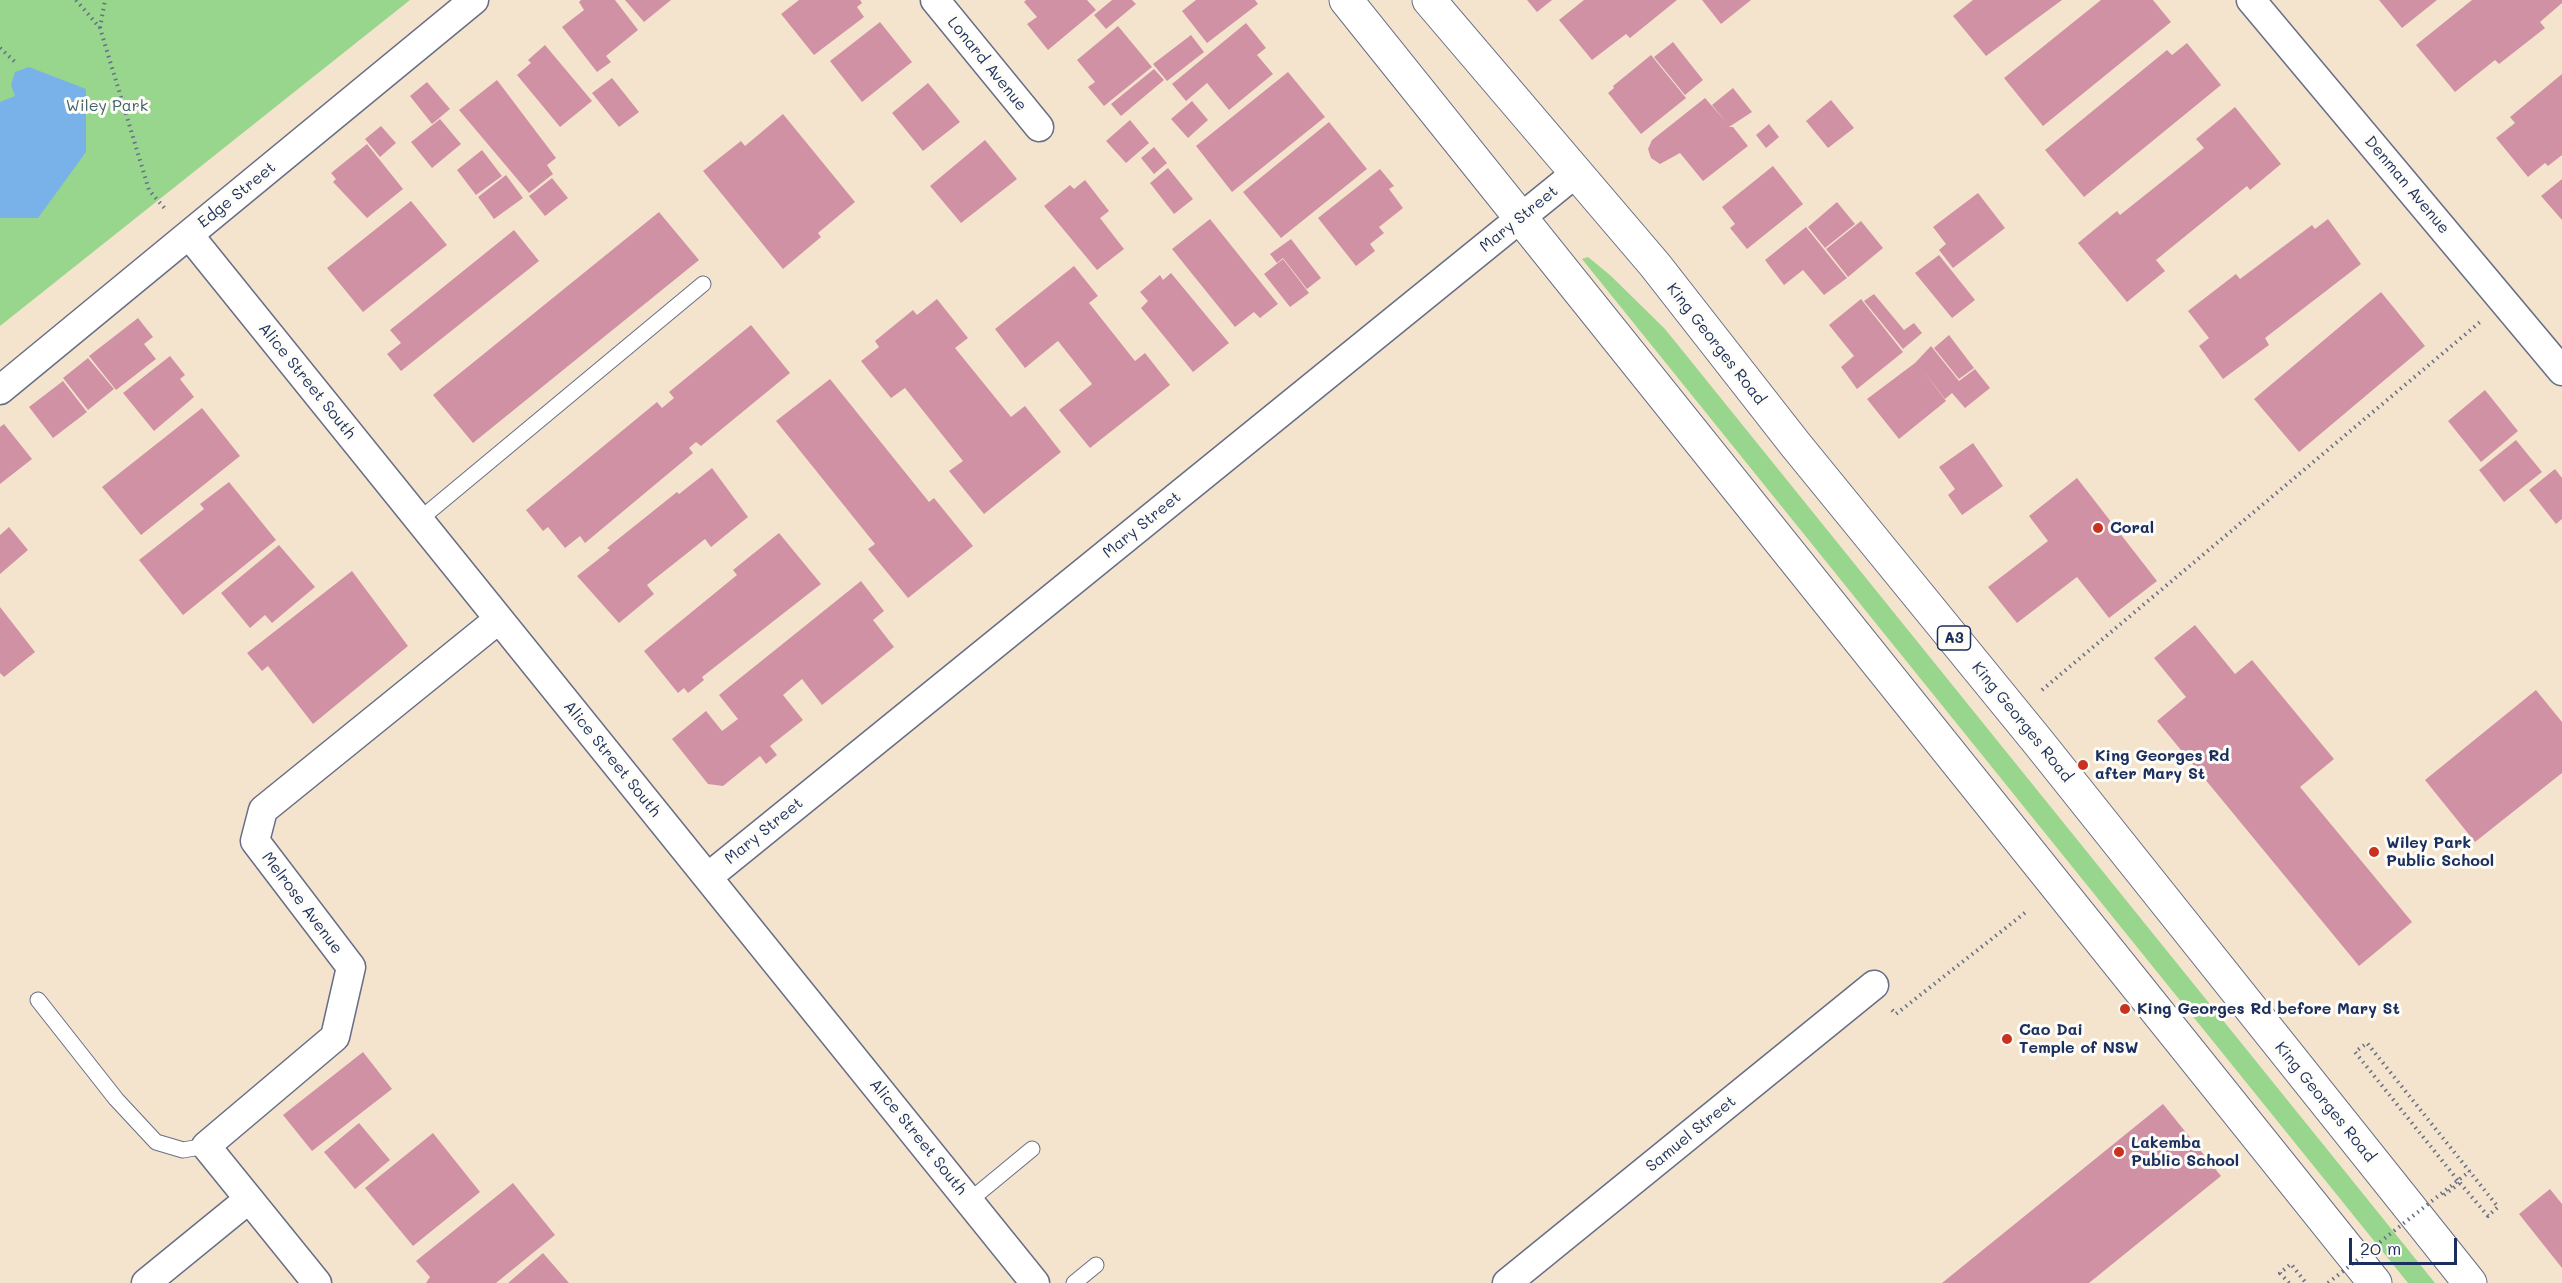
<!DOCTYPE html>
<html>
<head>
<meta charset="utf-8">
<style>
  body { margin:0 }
  #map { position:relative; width:2562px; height:1283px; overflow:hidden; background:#f5e4cd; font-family:Mali,sans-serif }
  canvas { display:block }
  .scale { position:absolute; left:2349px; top:1238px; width:108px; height:27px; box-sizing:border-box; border:3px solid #1b2f5e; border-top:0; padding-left:8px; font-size:18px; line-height:21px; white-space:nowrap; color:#1b2f5e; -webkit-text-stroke:4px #fdfcf7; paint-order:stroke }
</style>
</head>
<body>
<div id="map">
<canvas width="2562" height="1283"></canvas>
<div class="scale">20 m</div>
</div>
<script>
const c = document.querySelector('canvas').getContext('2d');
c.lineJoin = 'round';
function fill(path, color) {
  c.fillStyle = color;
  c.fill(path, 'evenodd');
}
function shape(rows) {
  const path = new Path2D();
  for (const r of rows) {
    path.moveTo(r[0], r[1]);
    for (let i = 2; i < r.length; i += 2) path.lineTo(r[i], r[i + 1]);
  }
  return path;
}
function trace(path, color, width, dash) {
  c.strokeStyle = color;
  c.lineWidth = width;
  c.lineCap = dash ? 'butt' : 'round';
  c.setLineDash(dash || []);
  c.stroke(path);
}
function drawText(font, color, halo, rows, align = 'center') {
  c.font = font + ' Mali,sans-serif';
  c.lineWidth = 6;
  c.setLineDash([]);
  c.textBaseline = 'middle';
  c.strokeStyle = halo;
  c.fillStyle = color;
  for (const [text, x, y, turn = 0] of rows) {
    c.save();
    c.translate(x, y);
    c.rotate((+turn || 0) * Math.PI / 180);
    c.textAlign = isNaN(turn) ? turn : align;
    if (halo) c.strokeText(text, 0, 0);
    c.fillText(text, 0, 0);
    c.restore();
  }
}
fill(shape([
  [0,0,410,0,0,326],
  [1588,257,1610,275,1665,329,2435,1283,2408,1283,1582,259]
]), '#97d68c');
fill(shape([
  [29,67,86,89,86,152,38,218,0,218,0,102,15,96,11,85,15,72]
]), '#79b2e9');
fill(shape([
  [581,0,615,0,638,30,606,56,611,62,597,72,562,27,584,10,579,2],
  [625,0,671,0,644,22],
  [799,0,860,0,862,3,857,7,864,17,814,55,781,14],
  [1026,0,1087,0,1096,10,1048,50,1027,24,1037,17,1024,2],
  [1112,0,1132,0,1136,4,1106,29,1094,15],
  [1196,0,1255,0,1258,4,1207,43,1182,11],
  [1527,0,1552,0,1537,12],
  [1584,0,1677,0,1630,38,1626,34,1592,60,1559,20],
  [1702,0,1751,0,1721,24],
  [1973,0,2062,0,1986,56,1953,16],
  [2101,0,2153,0,2171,22,2043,126,2004,78],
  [2379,0,2437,0,2402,28],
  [2472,0,2562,0,2562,3,2540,22,2545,28,2499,64,2495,60,2455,92,2416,45],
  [880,22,912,62,862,102,830,61],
  [1246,23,1266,48,1257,55,1273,74,1229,110,1207,83,1186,101,1172,84],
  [1118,26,1152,67,1104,106,1088,87,1095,82,1077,60],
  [1191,35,1204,52,1167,81,1153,64],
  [1673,42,1703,80,1685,95,1654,57],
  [2187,43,2221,85,2084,197,2045,150,2167,50,2172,55],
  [545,45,592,101,560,127,517,75,531,63,528,60],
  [1651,55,1686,98,1641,134,1608,93,1614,88,1613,86],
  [1154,69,1164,80,1121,116,1111,104],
  [1288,72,1325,117,1232,192,1196,146],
  [2562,74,2562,155,2548,166,2545,163,2528,177,2496,138,2515,123,2510,117],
  [612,78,639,112,619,127,592,93],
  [497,80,556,158,547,165,553,174,529,193,459,110],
  [427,82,450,109,432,124,410,96],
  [928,83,960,122,923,151,892,113],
  [1733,88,1752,112,1729,127,1733,127,1748,146,1703,181,1680,153,1660,164,1651,158,1648,149,1652,140,1705,98,1726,122,1712,105],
  [1831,100,1854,128,1828,148,1806,121],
  [1192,101,1208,120,1188,138,1171,119],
  [2235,107,2281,164,2250,190,2247,186,2156,260,2165,271,2127,302,2078,243,2117,211,2120,215,2204,148,2196,139],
  [783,114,855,202,818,233,821,237,783,269,703,171,741,141,745,146],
  [440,119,461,144,432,168,411,142],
  [1130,120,1149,143,1126,163,1106,141],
  [1329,122,1367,169,1281,238,1243,192],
  [1769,124,1779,137,1766,148,1756,135],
  [381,126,396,143,380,157,365,139],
  [985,140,1017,179,961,223,930,186],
  [367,144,403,189,367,218,333,182,336,179,331,173],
  [1154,147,1167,163,1154,174,1141,158],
  [482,150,502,176,476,195,457,170],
  [1773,166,1803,204,1747,249,1730,228,1735,224,1722,207],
  [1168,168,1193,199,1174,214,1150,183],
  [1380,169,1394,186,1389,189,1403,208,1379,227,1384,233,1370,244,1375,251,1356,266,1318,218],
  [506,175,523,198,494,219,478,197],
  [552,178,568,198,545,216,529,196],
  [2562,179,2562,220,2541,196],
  [1085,180,1109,211,1100,218,1124,249,1097,270,1044,206,1070,185,1074,189],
  [1978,193,2005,228,1953,268,1939,250,1946,244,1933,227],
  [411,201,447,245,363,312,327,268],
  [1837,202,1855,224,1825,248,1808,227],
  [659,212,699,260,473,443,433,395],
  [1210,219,1278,304,1260,318,1254,312,1235,327,1172,249],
  [2328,219,2361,264,2265,338,2269,345,2223,379,2199,346,2209,338,2188,311,2236,274,2240,279,2312,225,2315,229],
  [1861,221,1883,248,1848,277,1826,249],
  [1806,227,1847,278,1824,295,1803,270,1784,285,1765,260],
  [514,230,539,261,401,371,387,354,401,343,390,330],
  [1291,239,1321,278,1307,289,1283,258,1277,263,1270,254],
  [1939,255,1975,300,1952,318,1915,273],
  [1283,259,1309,293,1290,307,1264,274],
  [1074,266,1098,296,1089,303,1135,361,1145,353,1170,385,1090,448,1059,410,1092,384,1058,341,1025,368,995,329],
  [1171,273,1229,343,1193,372,1141,308,1148,301,1140,292,1160,275,1163,280],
  [2381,292,2425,346,2299,452,2254,399],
  [1874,294,1904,330,1914,323,1922,333,1903,349,1864,301],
  [937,299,968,338,955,348,1011,417,1025,406,1061,452,984,514,949,471,963,461,905,388,891,398,861,361,879,347,875,341,913,310,917,315],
  [1861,299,1903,352,1857,389,1841,367,1854,356,1829,325],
  [138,318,153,337,144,344,156,359,116,390,89,356],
  [751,325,790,373,701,446,696,442,689,448,693,453,585,543,580,536,565,548,548,527,543,531,526,510,657,402,662,408,674,398,669,392],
  [1949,335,1974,368,1959,379,1934,348],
  [1931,346,1959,381,1975,369,1990,388,1965,408,1952,393,1945,399,1922,369,1946,401,1899,439,1867,399,1915,363],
  [170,356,185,375,180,379,194,397,154,431,123,393],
  [88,358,114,389,88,410,63,378],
  [830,379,929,502,934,498,973,546,908,598,868,549,875,544,776,421],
  [63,381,87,412,53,438,29,407],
  [2485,390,2518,431,2481,462,2448,421],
  [202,408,240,456,141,535,102,487],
  [4,424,32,459,0,484,0,427],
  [2516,440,2542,472,2504,502,2479,470],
  [1973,443,2003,486,1962,515,1948,495,1955,489,1939,467],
  [712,468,748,517,711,547,705,539,647,585,654,594,619,623,577,576,610,550,607,548,677,492,679,494],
  [2555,469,2562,478,2562,519,2556,524,2529,490],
  [2077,478,2157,581,2109,618,2077,577,2017,623,1988,587,2048,541,2029,516],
  [229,482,276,540,183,615,139,560,204,509,200,504],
  [9,527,28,550,0,574,0,535],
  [779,533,821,584,702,677,704,680,688,693,684,688,678,693,644,651,737,575,733,570],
  [279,545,315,587,272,623,265,615,250,628,221,593],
  [352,571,408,646,313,724,268,666,262,671,247,653],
  [861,581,884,611,873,620,894,647,822,705,802,679,783,695,803,720,770,746,777,755,766,764,760,756,723,786,708,784,672,739,706,711,722,731,738,719,719,695],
  [0,607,35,652,4,677,0,673],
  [2195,625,2235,674,2252,660,2334,759,2300,787,2412,922,2359,966,2157,721,2186,697,2154,658],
  [2536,690,2562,722,2562,773,2475,842,2425,780],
  [363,1052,392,1089,312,1151,283,1115],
  [2163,1104,2221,1176,2089,1283,1942,1283],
  [359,1123,390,1160,355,1189,324,1152],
  [433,1133,480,1192,413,1246,365,1188],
  [513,1183,555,1235,496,1283,426,1283,430,1277,416,1261],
  [2550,1189,2562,1204,2562,1268,2519,1214],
  [543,1253,569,1283,508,1283]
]), '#d191a5');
const lane = shape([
  [419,520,703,284],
  [38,1000,116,1099,156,1142,183,1150,206,1146],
  [969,1201,1032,1149],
  [1074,1283,1096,1265]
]);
const street = shape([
  [935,0,1039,127],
  [2251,0,2562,371],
  [189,235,1035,1283],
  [0,390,474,0],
  [708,877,1576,173],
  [249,1199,317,1283],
  [146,1283,249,1199,206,1146,335,1037,351,967,255,841,263,810,499,619],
  [1507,1283,1874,985]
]);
const highway = shape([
  [1346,0,2375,1283],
  [1429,0,1655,265,1795,444,2039,743,2470,1283]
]);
trace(lane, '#676e85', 17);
trace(street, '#676e85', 31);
trace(highway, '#676e85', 35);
trace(shape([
  [76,0,100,28,149,190,166,210],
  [100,28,105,0],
  [0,48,15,62],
  [2042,690,2480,322],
  [1892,1010,1896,1014,2026,912],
  [2444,1195,2460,1183,2355,1052,2367,1043,2498,1207,2488,1216,2460,1183],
  [2289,1283,2280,1273,2291,1264,2306,1283]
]), '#676e85', 4, [1.5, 4.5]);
trace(lane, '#fff', 15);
trace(street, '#fff', 28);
trace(highway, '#fff', 33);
trace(shape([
  [2328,1283,2470,1171]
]), '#676e85', 4, [1.5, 4.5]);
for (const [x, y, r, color] of [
  [2098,528,6,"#c8321e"],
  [2083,765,6,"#c8321e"],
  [2374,852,6,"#c8321e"],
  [2125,1009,6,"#c8321e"],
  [2007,1039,6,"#c8321e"],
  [2119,1152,6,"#c8321e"]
]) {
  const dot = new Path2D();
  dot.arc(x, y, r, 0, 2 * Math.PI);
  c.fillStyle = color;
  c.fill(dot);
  trace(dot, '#fdfcf7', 2);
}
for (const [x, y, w] of [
  [1954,638,33]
]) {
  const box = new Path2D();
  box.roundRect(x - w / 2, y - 12, w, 24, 4.5);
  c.fillStyle = '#fdfcf7';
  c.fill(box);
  trace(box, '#1b2f5e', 1.5);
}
drawText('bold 15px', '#1b2f5e', null, [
  ["A3",1954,638]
]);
drawText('16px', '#1b2f5e', '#fdfcf7', [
  ["Lonard Avenue",987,64,51],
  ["Denman Avenue",2407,185,50],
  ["Edge Street",237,195,-39],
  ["Mary Street",1519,219,-39],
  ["King Georges Road",1716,344,52],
  ["Alice Street South",307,381,51],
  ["Mary Street",1142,525,-39],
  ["King Georges Road",2022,722,51],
  ["Alice Street South",612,759,51],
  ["Mary Street",764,831,-39],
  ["Melrose Avenue",302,903,53],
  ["King Georges Road",2325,1102,51],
  ["Samuel Street",1691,1134,-39],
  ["Alice Street South",918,1137,51]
]);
drawText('16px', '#40616c', '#fdfcf7', [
  ["Wiley Park",107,106]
]);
drawText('bold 16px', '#1b2f5e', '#fdfcf7', [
  ["Coral",2110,528],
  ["King Georges Rd",2095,756],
  ["after Mary St",2095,774],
  ["Wiley Park",2386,843],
  ["Public School",2386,861],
  ["King Georges Rd before Mary St",2137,1009],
  ["Cao Dai",2019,1030],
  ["Temple of NSW",2019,1048],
  ["Lakemba",2131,1143],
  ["Public School",2131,1161]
], 'left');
</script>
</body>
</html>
